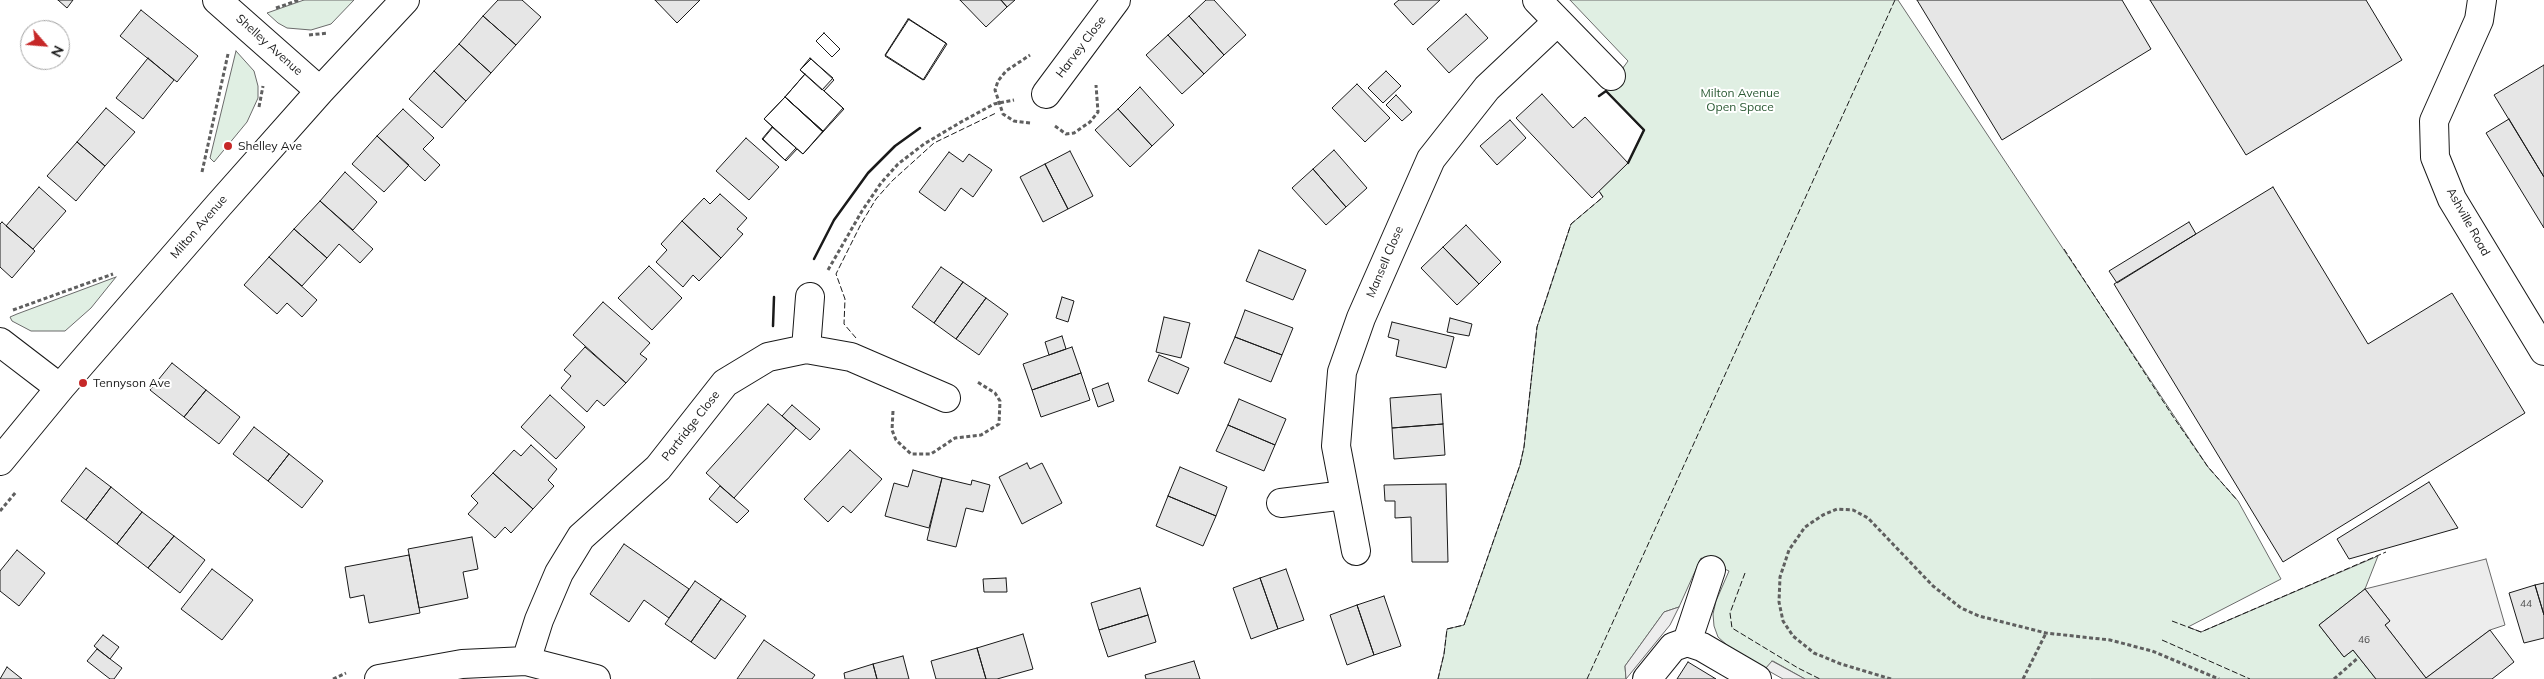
<!DOCTYPE html>
<html>
<head>
<meta charset="utf-8">
<style>
  body { margin:0 }
  #map { position:relative; width:2544px; height:679px; overflow:hidden; background:#fff; font-family:Mulish,sans-serif }
  canvas { display:block }
  .north { position:absolute; left:20px; top:20px; width:50px; height:50px; box-sizing:border-box; background:#fff; border:1px solid #a3a3a3; border-radius:50%; rotate:117deg; font-size:14px; font-weight:700; line-height:20px; text-align:center; color:#1a1a1a }
  .north::after { content:''; display:block; margin:auto; width:18px; height:22px; background:#c62828; clip-path:polygon(50% 0,100% 100%,50% 72%,0 100%) }
</style>
</head>
<body>
<div id="map">
<canvas width="2544" height="679"></canvas>
<div class="north">N</div>
</div>
<script>
const c = document.querySelector('canvas').getContext('2d');
c.lineJoin = 'round';
function fill(path, color) {
  c.fillStyle = color;
  c.fill(path, 'evenodd');
}
function shape(rows) {
  const path = new Path2D();
  for (const r of rows) {
    path.moveTo(r[0], r[1]);
    for (let i = 2; i < r.length; i += 2) path.lineTo(r[i], r[i + 1]);
  }
  return path;
}
function trace(path, color, width, dash) {
  c.strokeStyle = color;
  c.lineWidth = width;
  c.lineCap = dash ? 'butt' : 'round';
  c.setLineDash(dash || []);
  c.stroke(path);
}
function drawText(font, color, halo, rows, align = 'center') {
  c.font = font + ' Mulish,sans-serif';
  c.lineWidth = 4;
  c.setLineDash([]);
  c.textBaseline = 'middle';
  c.strokeStyle = halo;
  c.fillStyle = color;
  for (const [text, x, y, turn = 0] of rows) {
    c.save();
    c.translate(x, y);
    c.rotate((+turn || 0) * Math.PI / 180);
    c.textAlign = isNaN(turn) ? turn : align;
    if (halo) c.strokeText(text, 0, 0);
    c.fillText(text, 0, 0);
    c.restore();
  }
}
const green = shape([
  [304,0,354,0,331,24,311,30,287,28,278,23,267,13,304,0],
  [1570,0,1898,0,2208,467,2238,501,2281,579,2188,627,2201,632,2378,556,2365,589,2319,625,2344,657,2353,650,2376,679,1805,679,1773,661,1765,669,1728,646,1718,637,1714,626,1713,614,1716,601,1729,571,1701,558,1679,607,1664,612,1625,666,1626,679,1438,679,1444,654,1447,629,1464,625,1520,465,1524,447,1537,327,1571,224,1603,197,1599,191,1628,163,1644,131,1606,91,1628,61,1570,0],
  [236,51,254,71,258,86,258,98,247,122,214,162,210,158,236,51],
  [116,277,91,308,65,331,31,331,12,321,10,317,17,314,116,277]
]);
fill(green, '#e0efe3');
trace(green, '#6a6a6a', 1);
const parking = shape([
  [2486,559,2505,625,2490,630,2426,678,2385,625,2390,621,2365,589,2486,559],
  [1679,607,1670,625,1626,679,1625,666,1664,612,1679,607],
  [1772,661,1805,679,1783,679,1765,669,1772,661]
]);
fill(parking, '#ededed');
trace(parking, '#6a6a6a', 1);
const building = shape([
  [58,0,73,0,67,8,58,0],
  [498,0,522,0,541,17,516,45,483,16,498,0],
  [655,0,700,0,677,23,655,0],
  [960,0,1001,0,1007,7,986,27,960,0],
  [1001,0,1015,0,1007,7,1001,0],
  [1206,0,1214,0,1246,35,1224,55,1189,16,1206,0],
  [1399,0,1440,0,1413,25,1394,4,1399,0],
  [1917,0,2122,0,2151,49,2002,140,1917,0],
  [2150,0,2366,0,2402,60,2246,155,2150,0],
  [141,10,198,56,177,82,120,36,141,10],
  [1466,14,1488,38,1449,73,1427,49,1466,14],
  [483,16,516,45,491,73,459,44,483,16],
  [1189,16,1224,55,1204,74,1168,35,1189,16],
  [908,19,947,44,924,80,885,55,908,19],
  [909,19,946,43,923,80,885,56,909,19],
  [824,33,840,49,832,57,816,41,824,33],
  [824,33,840,49,832,57,816,41,824,33],
  [1168,35,1204,74,1182,94,1146,55,1168,35],
  [459,44,491,73,466,101,434,71,459,44],
  [148,58,174,80,143,119,116,98,148,58],
  [810,58,834,80,824,91,844,109,823,132,785,97,805,74,800,70,810,58],
  [811,59,833,78,822,90,800,70,811,59],
  [2544,65,2544,177,2494,95,2544,65],
  [434,71,466,101,442,128,409,99,434,71],
  [1386,71,1401,86,1383,103,1368,88,1386,71],
  [805,74,843,108,823,131,785,97,805,74],
  [1357,84,1390,118,1365,142,1332,108,1357,84],
  [1140,87,1174,125,1152,146,1118,109,1140,87],
  [1542,94,1573,128,1585,117,1628,163,1592,198,1516,118,1542,94],
  [1396,95,1412,112,1402,121,1386,105,1396,95],
  [785,97,823,131,803,154,764,119,785,97],
  [785,97,823,132,803,154,797,149,786,161,763,139,773,127,764,119,785,97],
  [106,108,135,132,105,166,77,142,106,108],
  [403,109,434,138,423,149,440,165,425,181,377,136,403,109],
  [1118,109,1152,146,1130,167,1095,130,1118,109],
  [2509,119,2544,177,2544,228,2486,133,2509,119],
  [1510,120,1526,138,1497,165,1480,146,1510,120],
  [772,127,796,148,785,160,762,139,772,127],
  [377,136,409,165,384,192,352,164,377,136],
  [746,138,779,167,749,200,716,171,746,138],
  [77,142,105,166,76,201,47,176,77,142],
  [1334,150,1367,188,1346,207,1313,169,1334,150],
  [1070,151,1093,196,1068,209,1045,164,1070,151],
  [949,152,963,162,969,154,992,170,973,197,961,188,945,211,919,192,949,152],
  [1045,164,1068,209,1043,222,1020,177,1045,164],
  [1313,169,1346,207,1326,225,1292,188,1313,169],
  [345,172,377,202,353,230,320,201,345,172],
  [39,187,66,211,33,249,6,226,39,187],
  [2273,187,2368,344,2452,293,2525,413,2283,562,2114,284,2273,187],
  [720,194,747,218,737,229,743,234,721,258,682,221,704,198,710,204,720,194],
  [320,201,373,249,360,263,339,244,327,258,294,229,320,201],
  [682,221,721,258,699,281,693,275,683,287,656,262,667,250,661,244,682,221],
  [2,222,35,251,12,278,0,267,0,224,2,222],
  [2189,222,2196,234,2117,283,2109,271,2189,222],
  [1466,225,1501,262,1479,284,1443,247,1466,225],
  [294,229,327,258,302,286,269,257,294,229],
  [1443,247,1479,284,1457,305,1421,268,1443,247],
  [1259,250,1306,270,1293,300,1246,281,1259,250],
  [269,257,317,300,302,317,287,303,277,314,244,285,269,257],
  [649,266,682,298,652,330,618,298,649,266],
  [941,267,963,282,934,323,912,307,941,267],
  [963,282,986,298,956,339,934,323,963,282],
  [1062,297,1074,301,1068,322,1056,318,1062,297],
  [986,298,1008,314,979,355,956,339,986,298],
  [603,302,650,343,640,354,647,359,626,383,573,335,603,302],
  [1245,310,1293,328,1282,355,1235,337,1245,310],
  [1164,317,1190,323,1181,358,1156,352,1164,317],
  [1450,318,1472,324,1469,336,1447,332,1450,318],
  [1392,322,1454,337,1446,368,1396,356,1399,340,1388,337,1392,322],
  [1062,336,1066,349,1049,355,1045,342,1062,336],
  [1235,337,1282,355,1271,382,1224,363,1235,337],
  [585,347,626,383,604,406,597,400,587,412,561,388,571,376,564,370,585,347],
  [1072,347,1081,373,1032,390,1023,364,1072,347],
  [1159,355,1189,368,1178,394,1148,381,1159,355],
  [172,363,206,390,184,417,150,390,172,363],
  [1081,373,1090,400,1041,417,1032,390,1081,373],
  [1108,383,1114,401,1098,407,1092,389,1108,383],
  [206,390,240,417,219,444,184,417,206,390],
  [1441,394,1443,424,1392,428,1390,398,1441,394],
  [550,395,585,427,556,459,521,427,550,395],
  [1239,399,1286,419,1275,445,1228,425,1239,399],
  [768,404,796,428,734,498,706,473,768,404],
  [792,405,820,429,810,440,782,416,792,405],
  [1443,424,1445,455,1394,459,1392,428,1443,424],
  [1228,425,1275,445,1264,471,1216,451,1228,425],
  [254,427,289,454,268,481,233,454,254,427],
  [531,445,557,469,548,480,554,486,533,509,493,473,514,450,521,456,531,445],
  [850,450,882,479,851,513,843,506,828,522,804,499,850,450],
  [289,454,323,481,302,508,268,481,289,454],
  [1027,463,1030,469,1042,463,1062,503,1022,524,999,477,1027,463],
  [1180,467,1227,487,1216,516,1168,496,1180,467],
  [86,468,111,487,86,520,61,501,86,468],
  [913,470,942,478,929,528,885,516,894,483,908,487,913,470],
  [493,473,533,509,511,533,505,527,495,538,468,514,478,503,471,496,493,473],
  [942,478,971,485,972,480,990,485,983,512,966,508,956,547,927,540,942,478],
  [2429,482,2458,528,2349,559,2337,539,2429,482],
  [1446,484,1448,562,1412,562,1411,517,1395,518,1395,501,1385,501,1384,485,1446,484],
  [720,486,749,511,737,523,709,499,720,486],
  [111,487,142,512,117,544,86,520,111,487],
  [1168,496,1216,516,1203,546,1156,526,1168,496],
  [142,512,174,536,148,568,117,544,142,512],
  [174,536,205,560,180,593,148,568,174,536],
  [472,537,478,569,463,572,468,598,419,608,408,549,472,537],
  [624,544,689,589,669,618,644,600,629,622,590,594,624,544],
  [17,550,45,573,19,606,0,591,0,571,17,550],
  [409,555,420,613,369,623,364,595,350,598,345,567,409,555],
  [212,569,253,600,222,640,181,609,212,569],
  [1286,569,1304,620,1278,629,1260,578,1286,569],
  [1006,578,1007,592,984,592,983,579,1006,578],
  [1260,578,1278,629,1251,639,1233,588,1260,578],
  [695,581,721,599,691,642,665,624,695,581],
  [2544,583,2544,615,2535,585,2544,583],
  [2535,585,2544,615,2544,638,2524,643,2509,593,2535,585],
  [1140,588,1148,615,1099,630,1091,603,1140,588],
  [2365,589,2390,621,2385,625,2426,678,2490,630,2514,662,2492,679,2376,679,2353,650,2344,657,2319,625,2365,589],
  [1384,596,1401,646,1374,655,1357,605,1384,596],
  [721,599,746,616,715,659,691,642,721,599],
  [1357,605,1374,655,1347,665,1330,615,1357,605],
  [1148,615,1156,642,1108,657,1099,630,1148,615],
  [1023,634,1033,669,997,679,986,679,977,648,1023,634],
  [103,635,119,647,110,659,94,646,103,635],
  [764,640,815,675,812,679,737,679,764,640],
  [977,648,986,679,936,679,931,661,977,648],
  [97,649,122,668,114,679,110,679,87,661,97,649],
  [903,656,909,679,877,679,873,664,903,656],
  [1194,661,1200,679,1146,679,1145,675,1194,661],
  [1688,662,1716,679,1677,679,1688,662],
  [873,664,877,679,845,679,844,673,873,664],
  [7,667,22,679,0,679,7,667]
]);
fill(building, '#e6e6e6');
trace(building, '#1a1a1a', 1);
const minor = shape([
  [217,0,320,91],
  [1537,0,1611,76],
  [2482,0,2479,20,2434,121,2435,157,2452,199,2544,351],
  [1046,94,1116,0],
  [0,342,60,388],
  [806,349,810,297],
  [0,461,60,388,218,206,320,91,405,0],
  [1281,503,1345,495],
  [1356,551,1336,446,1342,372,1361,318,1431,159,1487,88,1557,22],
  [1687,642,1711,570],
  [526,661,539,620,559,573,581,537,658,468,725,383,768,357,806,349,851,357,946,398],
  [379,679,462,664,526,661,596,679],
  [1647,679,1673,647,1687,642,1702,647,1757,679]
]);
trace(minor, '#1a1a1a', 30);
trace(shape([
  [276,8,299,0],
  [309,35,328,33],
  [259,107,263,86],
  [1030,123,1014,121,1003,114,995,90,998,81,1006,71,1030,55],
  [1055,126,1066,134,1074,133,1090,122,1098,112,1096,85],
  [202,172,228,54],
  [828,270,862,211,881,183,898,164,924,144,961,122,994,104,1014,100],
  [13,310,113,274],
  [893,411,892,430,896,440,911,454,931,454,955,438,981,435,999,424,1000,401,995,393,976,381],
  [0,511,16,492],
  [333,679,346,673],
  [1891,679,1841,664,1814,653,1793,636,1783,621,1779,602,1780,577,1789,550,1805,527,1823,515,1837,509,1853,510,1868,518,1933,586,1961,608,1979,616,2046,633,2110,640,2152,651,2219,679],
  [2023,679,2046,633],
  [2334,679,2359,657]
]), '#5f5f5f', 3, [4, 2.5]);
trace(minor, '#fff', 28);
trace(shape([
  [2064,249,2172,415,2208,467,2237,500],
  [856,338,844,324,845,299,836,274,861,224,876,199,892,181,934,143,996,113],
  [1745,573,1730,613,1732,628,1798,668,1820,679],
  [2172,621,2201,632,2386,552],
  [2162,640,2250,679],
  [1438,679,1444,654,1447,629,1464,625,1520,465,1524,447,1537,327,1571,224,1603,197,1599,191],
  [1587,679,1895,0]
]), '#1a1a1a', 1, [6, 2.5]);
trace(shape([
  [1599,96,1606,91,1644,130,1628,163],
  [814,259,834,220,868,173,895,146,920,128],
  [773,326,774,297]
]), '#1a1a1a', 2.5);
for (const [x, y, r, color] of [
  [228,146,5,"#c62828"],
  [83,383,5,"#c62828"]
]) {
  const dot = new Path2D();
  dot.arc(x, y, r, 0, 2 * Math.PI);
  c.fillStyle = color;
  c.fill(dot);
  trace(dot, '#fff', 2);
}
drawText('10px', '#4d4d4d', null, [
  ["44",2526,604],
  ["46",2364,640]
]);
drawText('12px', '#1a1a1a', '#fff', [
  ["Shelley Avenue",269,45,42],
  ["Harvey Close",1081,47,-53],
  ["Ashville Road",2468,222,61],
  ["Milton Avenue",199,227,-49],
  ["Mansell Close",1385,262,-67],
  ["Partridge Close",691,426,-52]
]);
drawText('12px', '#2b5a34', '#fff', [
  ["Milton Avenue",1740,93],
  ["Open Space",1740,107]
]);
drawText('12px', '#1a1a1a', '#fff', [
  ["Shelley Ave",238,146],
  ["Tennyson Ave",93,383]
], 'left');
</script>
</body>
</html>
